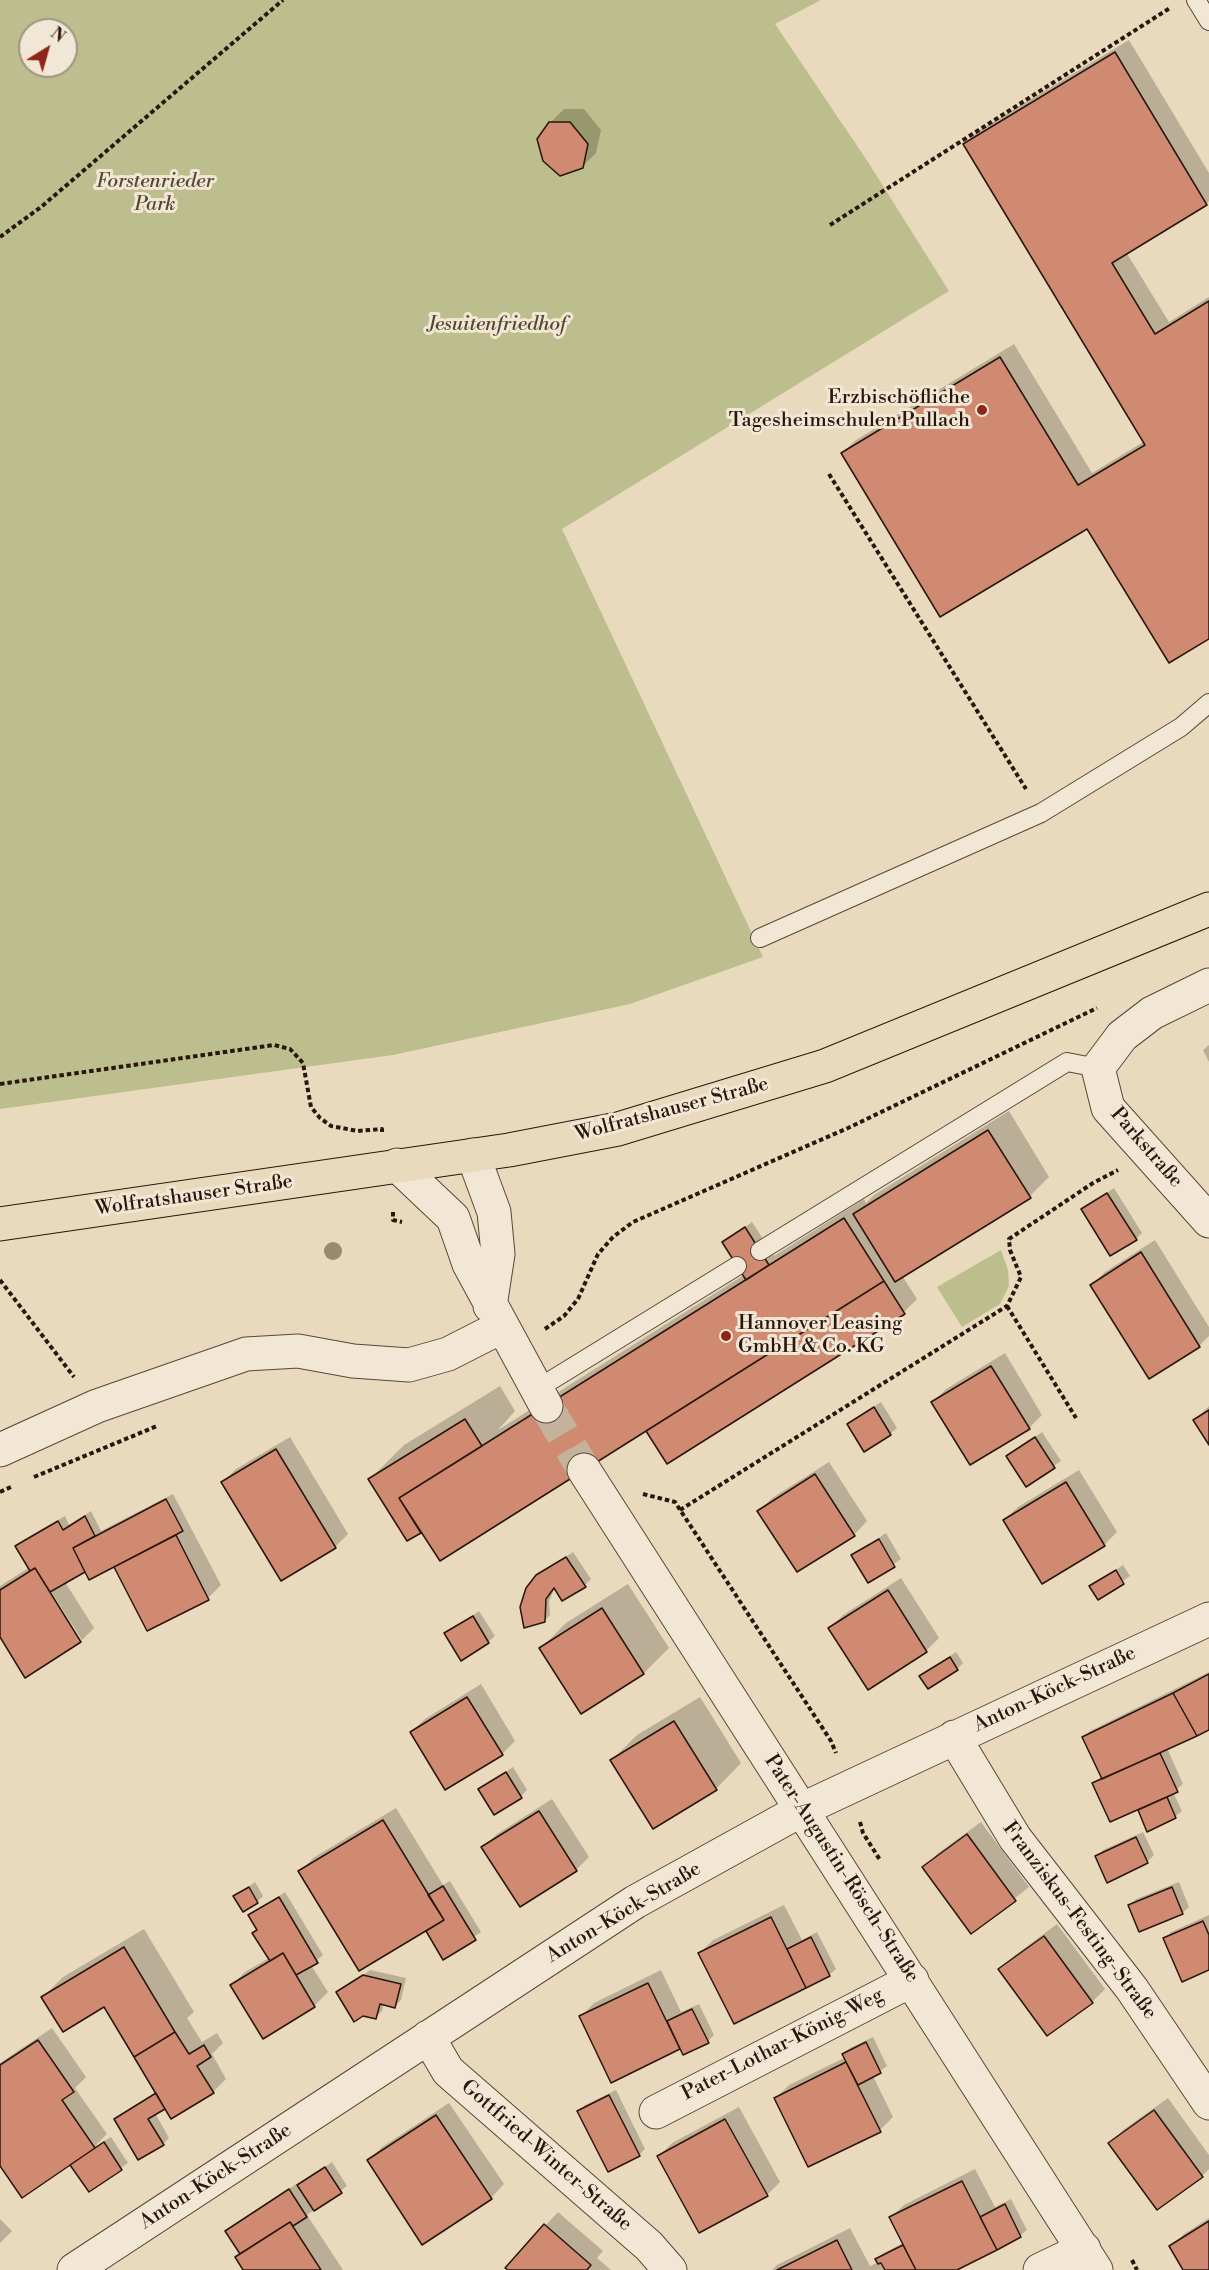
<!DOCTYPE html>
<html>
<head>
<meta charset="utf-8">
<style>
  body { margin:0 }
  #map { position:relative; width:1209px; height:2270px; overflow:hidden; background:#eadabd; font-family:"Libre Bodoni",serif }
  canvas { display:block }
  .north { position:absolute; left:18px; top:18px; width:60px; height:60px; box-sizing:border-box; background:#f1e7d4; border:2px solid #a19384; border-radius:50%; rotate:37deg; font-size:16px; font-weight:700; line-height:24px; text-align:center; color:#29160d }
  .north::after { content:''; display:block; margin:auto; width:21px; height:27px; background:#8f2418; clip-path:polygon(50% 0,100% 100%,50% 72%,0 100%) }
</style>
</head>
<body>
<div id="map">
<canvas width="1209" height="2270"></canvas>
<div class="north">N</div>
</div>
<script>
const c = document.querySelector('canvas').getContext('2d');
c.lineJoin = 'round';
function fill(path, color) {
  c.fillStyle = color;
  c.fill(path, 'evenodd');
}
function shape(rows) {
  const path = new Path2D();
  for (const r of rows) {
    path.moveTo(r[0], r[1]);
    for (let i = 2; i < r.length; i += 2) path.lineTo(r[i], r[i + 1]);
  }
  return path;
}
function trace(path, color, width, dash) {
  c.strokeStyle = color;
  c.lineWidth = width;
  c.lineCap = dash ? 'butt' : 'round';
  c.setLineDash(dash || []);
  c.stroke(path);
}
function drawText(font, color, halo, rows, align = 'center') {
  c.font = font + ' "Libre Bodoni",serif';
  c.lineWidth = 6;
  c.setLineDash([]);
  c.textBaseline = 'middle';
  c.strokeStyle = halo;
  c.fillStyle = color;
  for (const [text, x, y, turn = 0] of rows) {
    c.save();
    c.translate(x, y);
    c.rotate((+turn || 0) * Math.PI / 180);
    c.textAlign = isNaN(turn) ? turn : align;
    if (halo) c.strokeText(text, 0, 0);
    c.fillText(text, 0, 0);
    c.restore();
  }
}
fill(shape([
  [0,0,821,0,775,24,868,162,949,291,562,529,763,957,630,1004,393,1055,0,1109],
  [30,30,66,30,66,66,30,66],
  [1001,1250,1008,1270,1009,1286,1000,1304,962,1327,937,1287]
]), '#bdbe8d');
fill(shape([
  [1129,40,1209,173,1209,201,1206,204,1126,252,1169,322,1209,297,1209,637,1087,527,842,453,856,440,1014,344,1092,473,1145,441,965,144,978,131],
  [564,109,584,109,601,130,596,153,582,167,550,123],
  [1209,1045,1209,1062,1203,1050],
  [1009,1111,1049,1177,1030,1196,903,1277,917,1299,904,1312,422,1530,407,1539,370,1479,404,1445,500,1386,515,1411,498,1430,744,1275,724,1242,752,1222,774,1256,864,1199,866,1203,874,1195],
  [1114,1188,1142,1233,1136,1239,1083,1209],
  [1155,1240,1209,1327,1209,1336,1199,1346,1092,1285,1105,1272],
  [1005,1353,1042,1415,1029,1428,933,1402,946,1389],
  [881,1402,897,1428,890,1434,849,1424],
  [1209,1406,1209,1442,1195,1420],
  [1042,1432,1061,1461,1026,1484,1008,1456],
  [290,1437,348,1534,335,1547,223,1482,236,1469],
  [829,1462,867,1521,854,1535,759,1511,772,1498],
  [1079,1470,1117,1532,1104,1545,1004,1520,1018,1507],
  [173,1494,221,1585,208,1598,148,1629,116,1567,121,1563,86,1570,65,1582,94,1628,82,1640,50,1590,47,1590,0,1635,0,1586,30,1567,17,1546,23,1540,65,1516,69,1525,91,1511,101,1531],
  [886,1533,901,1559,868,1581,853,1555],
  [573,1552,591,1579,585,1585,555,1587,549,1602,550,1615,544,1621,537,1576],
  [1123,1565,1130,1576,1099,1598,1091,1587],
  [901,1578,939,1638,926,1651,830,1628,843,1615],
  [628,1584,669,1648,644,1673,582,1712,541,1648,566,1623],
  [479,1611,495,1636,488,1642,446,1633],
  [956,1652,963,1663,957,1669,921,1676],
  [1209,1672,1209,1727,1167,1748,1183,1784,1173,1792,1182,1811,1175,1817,1148,1830,1138,1808,1094,1783,1102,1776,1084,1737,1090,1731],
  [481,1684,515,1741,502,1754,411,1732,425,1719],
  [700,1697,741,1763,716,1789,612,1760,637,1735],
  [513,1767,527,1790,521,1796,480,1789],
  [552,1799,589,1857,576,1870,483,1847,497,1834],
  [396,1808,443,1885,450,1881,481,1932,444,1957,428,1931,432,1926,300,1872,313,1858],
  [981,1822,1029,1887,972,1932,924,1867,937,1854],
  [1143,1832,1154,1855,1147,1862,1097,1857,1103,1850],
  [255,1882,263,1896,257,1902,235,1897],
  [1179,1882,1189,1907,1182,1913,1130,1905,1136,1899],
  [285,1892,323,1955,311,1965,328,1992,314,2006,263,2036,232,1985,245,1972,269,1958,250,1916],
  [784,1905,802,1940,817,1932,836,1969,829,1975,735,2022,700,1953,713,1940],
  [1209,1915,1209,1968,1165,1939,1171,1932],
  [1057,1924,1105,1989,1092,2002,1000,1969,1014,1956],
  [144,1929,194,2012,187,2018,202,2042,217,2033,223,2043,212,2054,226,2079,213,2092,166,2107,155,2113,169,2138,163,2144,116,2119,157,2092,105,2005,43,1997,63,1977],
  [370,1970,406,1978,401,2000,395,2006,384,2003,382,2011,375,2018,338,1993],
  [661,1970,681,2012,699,2004,714,2035,708,2041,679,2048,581,2016,594,2003],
  [52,2028,86,2077,75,2088,107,2134,95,2146,111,2137,128,2163,89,2190,70,2163,0,2163,0,2063],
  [873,2037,887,2066,873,2076,893,2117,880,2130,776,2098,789,2085,846,2057,844,2054,850,2048],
  [616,2090,645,2149,639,2155,579,2112,585,2105],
  [1168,2098,1209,2155,1209,2169,1202,2176,1110,2143,1123,2130],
  [449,2103,504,2184,491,2198,369,2160,382,2147],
  [739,2107,780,2182,767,2195,659,2156,672,2143],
  [332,2162,347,2186,307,2215,343,2270,245,2270,237,2257,241,2253,227,2231,296,2184,297,2187],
  [975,2169,995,2207,1011,2199,1027,2230,1020,2236,953,2270,772,2270,777,2265,850,2228,870,2266,879,2262,877,2259,884,2253,903,2243,890,2218,904,2205],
  [558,2212,603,2251,597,2258,611,2270,510,2270,507,2267],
  [1209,2218,1209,2270,1185,2270,1171,2247,1184,2234],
  [0,2219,12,2231,0,2243]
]), '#0003');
const building = shape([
  [1115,52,1207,205,1112,263,1155,334,1209,301,1209,639,1169,663,1087,529,940,617,841,453,1000,357,1078,485,1145,445,963,144,1115,52],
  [549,122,570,122,588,144,583,168,560,176,543,161,537,139,549,122],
  [988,1130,1031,1198,895,1282,853,1214,988,1130],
  [1107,1193,1137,1240,1110,1256,1081,1209,1107,1193],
  [844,1218,884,1281,440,1561,399,1498,844,1218],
  [745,1227,769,1265,746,1280,722,1242,745,1227],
  [1141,1252,1200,1347,1149,1379,1090,1285,1141,1252],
  [884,1281,905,1314,667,1464,646,1431,884,1281],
  [991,1366,1030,1429,970,1465,931,1402,991,1366],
  [874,1407,891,1435,864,1452,847,1424,874,1407],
  [1209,1410,1209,1445,1193,1420,1209,1410],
  [465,1419,482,1446,399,1498,421,1533,407,1541,368,1479,465,1419],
  [1035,1437,1055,1468,1026,1487,1006,1456,1035,1437],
  [276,1449,336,1548,281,1581,221,1482,276,1449],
  [815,1474,855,1536,797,1572,757,1511,815,1474],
  [1066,1482,1105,1546,1042,1584,1003,1520,1066,1482],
  [166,1499,183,1531,89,1580,73,1548,166,1499],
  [85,1516,95,1536,73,1548,85,1572,50,1592,35,1568,30,1571,15,1546,58,1521,63,1530,85,1516],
  [176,1535,209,1600,147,1631,114,1567,176,1535],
  [879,1539,895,1567,868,1583,851,1555,879,1539],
  [566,1557,586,1587,562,1601,554,1588,546,1599,545,1622,524,1628,520,1607,526,1588,536,1575,566,1557],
  [35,1568,81,1642,25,1678,0,1637,0,1590,35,1568],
  [1116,1570,1124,1584,1098,1600,1089,1586,1116,1570],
  [888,1590,927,1652,868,1690,828,1628,888,1590],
  [602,1608,644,1674,581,1714,539,1648,602,1608],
  [473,1616,489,1643,461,1661,444,1633,473,1616],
  [950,1657,958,1670,928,1689,919,1676,950,1657],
  [1209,1674,1209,1730,1197,1736,1173,1693,1209,1674],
  [1173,1693,1197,1736,1102,1779,1082,1737,1173,1693],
  [467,1697,503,1755,445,1790,410,1732,467,1697],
  [674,1721,717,1790,653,1829,610,1760,674,1721],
  [1160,1753,1178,1792,1110,1822,1092,1783,1160,1753],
  [506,1772,522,1798,494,1815,478,1789,506,1772],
  [1167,1797,1176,1818,1147,1832,1138,1810,1167,1797],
  [539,1811,577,1871,520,1907,481,1847,539,1811],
  [383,1820,444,1920,359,1971,298,1871,383,1820],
  [967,1834,1016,1901,971,1934,922,1867,967,1834],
  [1136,1837,1148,1863,1107,1883,1095,1856,1136,1837],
  [443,1886,476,1940,443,1960,426,1931,444,1920,428,1895,443,1886],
  [249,1887,258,1903,243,1912,233,1896,249,1887],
  [1172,1887,1183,1914,1139,1932,1128,1905,1172,1887],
  [279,1897,318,1963,296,1975,283,1953,270,1961,252,1933,257,1930,248,1915,279,1897],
  [771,1917,806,1988,734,2024,698,1953,771,1917],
  [1203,1921,1209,1935,1209,1970,1182,1982,1163,1938,1203,1921],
  [1044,1936,1093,2003,1047,2036,998,1969,1044,1936],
  [811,1937,830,1976,806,1988,787,1949,811,1937],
  [124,1947,175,2032,134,2057,104,2007,63,2032,41,1997,124,1947],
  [283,1953,315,2007,263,2039,230,1985,283,1953],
  [363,1975,401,1984,395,2008,380,2004,376,2019,363,2016,354,2022,336,1992,363,1975],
  [648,1983,680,2049,611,2083,579,2016,648,1983],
  [692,2009,709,2043,683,2055,667,2021,692,2009],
  [175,2032,189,2054,204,2045,211,2057,197,2066,214,2093,171,2119,134,2057,175,2032],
  [38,2040,74,2092,62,2100,95,2148,22,2198,0,2166,0,2065,38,2040],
  [866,2042,881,2073,858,2085,842,2054,866,2042],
  [846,2062,881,2132,808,2167,774,2098,846,2062],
  [156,2093,165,2109,148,2119,164,2145,138,2160,114,2119,156,2093],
  [609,2095,640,2156,608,2172,577,2111,609,2095],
  [1154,2110,1203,2177,1157,2210,1108,2143,1154,2110],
  [436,2115,492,2199,422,2245,367,2160,436,2115],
  [725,2119,768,2196,699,2233,657,2156,725,2119],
  [104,2142,122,2170,89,2192,70,2165,104,2142],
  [325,2167,342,2193,314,2211,297,2185,325,2167],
  [962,2181,997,2250,957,2270,916,2270,889,2217,962,2181],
  [289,2189,307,2217,293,2226,290,2222,240,2254,225,2231,289,2189],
  [1005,2204,1021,2237,997,2250,980,2217,1005,2204],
  [1209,2221,1209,2270,1183,2270,1169,2246,1209,2221],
  [290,2222,321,2270,243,2270,235,2257,290,2222],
  [544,2224,591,2265,587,2270,508,2270,505,2268,544,2224],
  [837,2240,852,2270,777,2270,837,2240],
  [903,2245,916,2270,885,2270,881,2263,878,2264,875,2259,903,2245]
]);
fill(building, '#cf8a71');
trace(building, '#29160d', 1.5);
trace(shape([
  [546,1406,584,1470]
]), '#c3b39a', 33, [33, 16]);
const lane = shape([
  [1196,0,1209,21],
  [760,938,1041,813,1181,727,1209,703],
  [760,1251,1067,1062,1098,1068],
  [537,1389,737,1266]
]);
const street = shape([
  [1209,985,1152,1013,1122,1036,1098,1068,1108,1108,1209,1221],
  [473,1155,494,1212,498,1254,490,1306],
  [397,1165,453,1218,469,1264,546,1406],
  [0,1450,97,1406,246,1354,298,1351,353,1361,409,1365,448,1354,501,1327],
  [584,1470,1096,2270],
  [954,1737,1015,1838,1132,1989,1209,2103],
  [428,2037,448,2071,649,2246,670,2270],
  [656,2112,912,1980],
  [74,2270,635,1902,803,1809,1209,1619],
  [1040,2270,1084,2249]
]);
const primary = shape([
  [0,1224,509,1150,618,1129,825,1066,1209,909]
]);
trace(lane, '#594739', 20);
trace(street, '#594739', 35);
trace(primary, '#29160d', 35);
trace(shape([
  [830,225,1170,8],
  [0,237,41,207,283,0],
  [829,474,1026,789],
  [0,1084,274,1045,290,1049,303,1063,311,1107,320,1118,331,1126,358,1131,382,1129,382,1134],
  [393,1212,393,1220,402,1222],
  [0,1280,74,1377],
  [1007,1306,1076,1418],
  [545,1329,564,1316,578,1299,598,1254,613,1237,633,1222,848,1128,1097,1008],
  [34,1477,157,1426],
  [0,1492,13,1486],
  [643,1494,675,1502,831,1741,836,1753],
  [680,1510,1007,1306,1021,1277,1010,1250,1009,1239,1093,1183,1118,1170],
  [860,1822,863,1833,880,1860],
  [1132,2260,1137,2270]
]), '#29160d', 4, [4.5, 3]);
trace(lane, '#f1e7d4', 18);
trace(street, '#f1e7d4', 33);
trace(primary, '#eadabd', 33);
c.fillStyle = '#988a71';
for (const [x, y] of [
  [333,1251]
]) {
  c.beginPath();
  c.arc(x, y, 9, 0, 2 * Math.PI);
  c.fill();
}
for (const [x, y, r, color] of [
  [982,410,6,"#8f2418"],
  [726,1336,6,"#8f2418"]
]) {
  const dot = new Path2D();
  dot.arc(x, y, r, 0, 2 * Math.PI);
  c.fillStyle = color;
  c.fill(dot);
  trace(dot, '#f1e7d4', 2);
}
drawText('italic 20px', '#554833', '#f1e7d4', [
  ["Forstenrieder",155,182],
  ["Park",155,205],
  ["Jesuitenfriedhof",497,325]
]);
drawText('20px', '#29160d', '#f1e7d4', [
  ["Erzbischöfliche",970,398],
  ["Tagesheimschulen Pullach",970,421],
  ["Hannover Leasing",738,1324,"left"],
  ["GmbH & Co. KG",738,1347,"left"]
], 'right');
drawText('20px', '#29160d', '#f1e7d4', [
  ["Wolfratshauser Straße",672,1110,-15],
  ["Parkstraße",1146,1148,49],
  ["Wolfratshauser Straße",194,1196,-8],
  ["Anton-Köck-Straße",1055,1690,-25],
  ["Pater-Augustin-Rösch-Straße",841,1869,57],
  ["Anton-Köck-Straße",624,1913,-31],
  ["Franziskus-Festing-Straße",1079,1921,53],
  ["Pater-Lothar-König-Weg",783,2045,-27],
  ["Gottfried-Winter-Straße",546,2156,41],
  ["Anton-Köck-Straße",216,2177,-33]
]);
</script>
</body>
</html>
